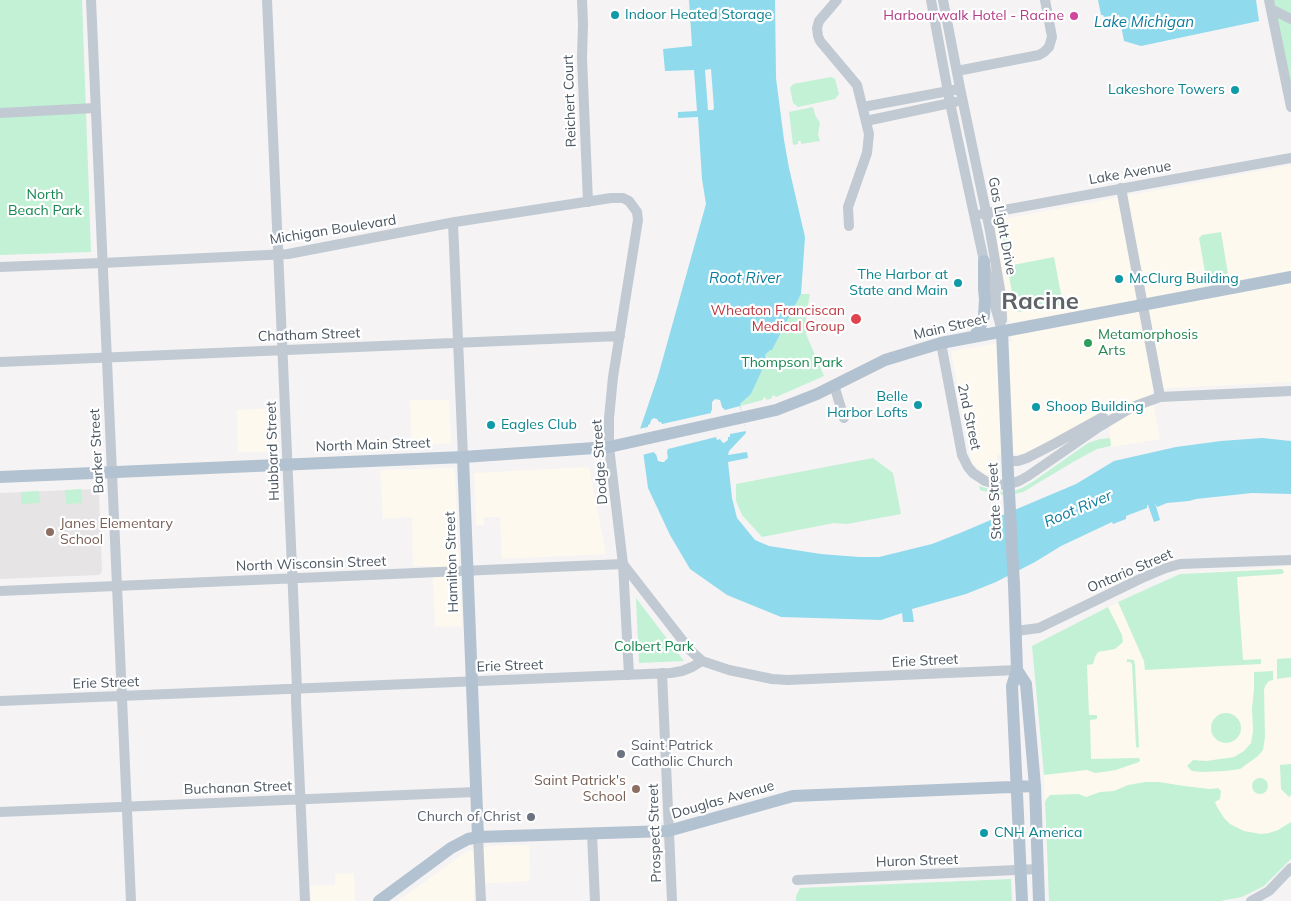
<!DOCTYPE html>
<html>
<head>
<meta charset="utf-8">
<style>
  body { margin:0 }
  canvas { display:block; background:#f5f3f3 }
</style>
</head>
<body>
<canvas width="1291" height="901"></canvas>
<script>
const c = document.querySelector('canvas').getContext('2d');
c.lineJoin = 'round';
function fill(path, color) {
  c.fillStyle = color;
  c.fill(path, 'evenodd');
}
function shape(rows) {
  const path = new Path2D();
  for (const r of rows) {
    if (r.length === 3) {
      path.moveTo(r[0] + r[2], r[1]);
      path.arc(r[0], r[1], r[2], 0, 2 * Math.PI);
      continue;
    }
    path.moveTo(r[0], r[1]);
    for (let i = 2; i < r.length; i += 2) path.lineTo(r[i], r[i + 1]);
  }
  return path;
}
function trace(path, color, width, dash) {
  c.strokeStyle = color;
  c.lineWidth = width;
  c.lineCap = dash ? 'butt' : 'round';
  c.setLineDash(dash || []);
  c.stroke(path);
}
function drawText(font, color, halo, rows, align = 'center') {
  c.font = font + ' Mulish,sans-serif';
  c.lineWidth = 4.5;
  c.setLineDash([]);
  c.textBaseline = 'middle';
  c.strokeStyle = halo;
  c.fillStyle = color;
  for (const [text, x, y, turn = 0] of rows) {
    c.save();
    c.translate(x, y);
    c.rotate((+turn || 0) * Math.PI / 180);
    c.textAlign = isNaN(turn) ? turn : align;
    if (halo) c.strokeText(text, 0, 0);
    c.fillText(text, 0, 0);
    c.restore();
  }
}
fill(shape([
  [1291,165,1291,382,1170,388,1151,391,1160,439,1111,447,1108,413,1027,454,997,455,997,475,986,475,972,463,951,351,1012,341,993,221],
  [410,400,449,400,451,443,423,445,411,443],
  [273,408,276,452,238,452,237,410],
  [589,467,606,554,502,559,500,517,484,517,484,525,476,525,474,473],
  [452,468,455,470,455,473,462,626,435,627,432,566,413,566,412,517,383,519,380,470],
  [1291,566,1291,859,1264,886,1242,897,1220,901,1047,877,1044,775,1032,646,1108,607,1180,574],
  [529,845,530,881,474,884,474,901,398,901,467,851,490,846],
  [354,873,355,901,311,901,310,886,335,885,335,874]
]), '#fdf9ef');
fill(shape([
  [95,489,99,493,102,571,99,575,0,579,0,493]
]), '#e6e4e5');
fill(shape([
  [0,0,82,0,91,252,0,255],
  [1270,0,1291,0,1291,106],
  [831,77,835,79,839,94,835,99,798,107,793,103,790,88,793,84],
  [813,107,815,115,820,123,818,134,820,141,801,144,801,141,798,141,798,144,793,145,789,112],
  [1005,222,1013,265,1054,257,1063,305,1018,312,1015,309,1000,227,1001,223],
  [1221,232,1228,274,1206,278,1199,238,1202,235],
  [801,294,810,294,806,316,806,334,824,376,776,397,774,395,772,396,772,398,767,400,765,397,763,398,763,400,740,406,740,404,751,394,765,359,765,355,770,349,772,350],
  [1110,438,1111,446,1097,449,1073,462,1023,492,1015,494,1004,495,997,495,980,490,979,486,992,490,1004,492,1014,491,1022,488,1034,481,1088,443,1100,439],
  [873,458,893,473,901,514,847,524,834,523,762,537,742,515,736,501,736,484],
  [81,489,82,503,66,504,65,490],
  [39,491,40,503,21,504,21,492],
  [1282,569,1284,572,1282,574,1237,577,1243,660,1261,659,1261,664,1145,670,1144,661,1118,602,1180,574],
  [636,598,684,661,639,663],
  [1108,607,1122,635,1123,642,1115,649,1098,652,1095,657,1093,664,1087,665,1089,715,1097,715,1097,719,1090,720,1091,759,1136,758,1139,758,1140,760,1139,762,1116,770,1103,772,1095,773,1087,770,1044,775,1032,646],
  [1291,658,1291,677,1277,679,1277,659],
  [1127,659,1134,660,1135,665,1139,747,1138,748,1136,747,1132,664,1130,662,1127,662],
  [1273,671,1273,680,1269,681,1265,686,1264,690,1265,737,1263,750,1258,756,1240,769,1225,771,1202,772,1192,771,1187,766,1193,760,1206,761,1234,757,1244,751,1251,743,1253,731,1252,709,1254,689,1254,672],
  [1226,728,15],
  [1291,764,1291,795,1289,797,1281,789,1280,765],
  [1260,786,8],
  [1145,782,1159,782,1184,786,1210,789,1218,788,1221,791,1220,799,1215,802,1217,807,1224,818,1230,824,1244,831,1261,834,1269,833,1278,830,1291,822,1291,859,1264,886,1242,897,1220,901,1049,901,1045,802,1047,798,1050,795,1079,794,1086,797,1100,792,1114,791,1128,785],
  [1011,879,1012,901,796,901,796,896,800,888]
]), '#c3f1d5');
fill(shape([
  [689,0,775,0,776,78,784,140,789,168,805,237,801,294,772,350,770,350,765,355,766,361,751,394,740,404,746,433,729,451,728,455,747,452,748,458,728,462,732,498,737,518,755,540,769,546,821,554,859,557,879,557,932,544,960,533,1076,484,1114,461,1176,447,1221,441,1262,438,1291,441,1291,494,1252,493,1196,499,1189,501,1167,503,1157,507,1155,503,1160,520,1154,522,1148,505,1147,505,1147,508,1126,516,1126,519,1113,524,1112,522,1061,546,1035,562,996,582,966,594,912,609,914,622,903,622,902,613,881,620,781,617,727,595,690,569,670,535,648,488,640,429,658,376,706,204,702,179,698,117,678,118,678,112,697,111,694,70,665,71,663,49,692,46],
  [1098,0,1256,0,1259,21,1141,46,1124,41,1119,15,1104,17,1103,15,1101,15]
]), '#90daee');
fill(shape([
  [711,69,714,108,713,110,708,110,705,70],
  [715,399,720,400,722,407,725,410,740,406,746,431,730,434,730,437,728,437,728,440,724,443,722,442,720,439,717,440,716,437,668,449,667,452,668,458,664,462,662,462,658,461,656,454,655,454,654,452,642,455,638,429,648,427,648,425,650,424,651,420,654,418,657,419,659,422,661,422,662,424,711,413,711,411,712,410,712,402]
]), '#f5f3f3');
trace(shape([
  [91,0,131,901],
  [267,0,293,590,297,689,296,691,296,701,305,901],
  [582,0,583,24,582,58,588,202],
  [837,0,819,21,817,28,818,36,820,41,857,85,869,134,867,153,848,207,849,226],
  [931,0,950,103,984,261,995,306,1002,331],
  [943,0,960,88,990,231,1001,295,1002,320],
  [1269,0,1291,107],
  [1271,9,1291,19],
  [957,71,1039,55,1044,52,1049,47,1052,37,1045,0],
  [863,107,954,90],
  [0,113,95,108],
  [866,121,955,102],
  [1121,188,1160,397],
  [982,214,1291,158],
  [453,223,463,457],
  [0,267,102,263,288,254,455,222,611,198,623,198,629,201,637,212,638,220,613,377,609,418,609,447,623,564,629,675],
  [941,343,962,455,968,467,973,473,985,481,999,485,1013,483,1019,481,1028,476,1099,427,1129,409],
  [0,362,620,336],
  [834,385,844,418],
  [1124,410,1160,397,1291,391],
  [1007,461,1018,461,1027,458,1054,444,1103,417],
  [623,564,690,650,702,661,729,670,772,679,788,680,1017,670],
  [0,591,623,564],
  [1016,631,1039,628,1142,578,1166,568,1180,564,1291,560],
  [662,673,672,901],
  [0,701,671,673,682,671,692,667,702,661],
  [0,812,476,792],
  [592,834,595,901],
  [478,837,481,901],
  [797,880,1038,869],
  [1251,901,1269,891,1291,868]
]), '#c1cad2', 10);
trace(shape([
  [1002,331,1008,474],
  [974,337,980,327,984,316,985,299,984,289,984,261],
  [463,457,478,837],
  [0,477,463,457,609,447,776,410,817,394,885,360,941,343,1291,277],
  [1014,585,1017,670,1012,686,1022,901],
  [1017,670,1026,684,1035,786,1039,901],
  [379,901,451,848,468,839,478,837,668,831,793,796,1035,786]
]), '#b3c2d1', 12);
trace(shape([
  [1008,474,1014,585]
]), '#b3c2d1', 12);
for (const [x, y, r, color] of [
  [615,15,5,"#0f9aa8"],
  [1074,16,5,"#d1479c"],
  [1235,90,5,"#0f9aa8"],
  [1119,279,5,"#0f9aa8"],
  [958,283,5,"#0f9aa8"],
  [856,319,6,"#e0444e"],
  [1088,343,5,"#2e9e5b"],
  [918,405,5,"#0f9aa8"],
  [1036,407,5,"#0f9aa8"],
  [491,425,5,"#0f9aa8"],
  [50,532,5,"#8d6e63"],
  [621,754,5,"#6b7280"],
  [636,789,5,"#8d6e63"],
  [531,817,5,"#6b7280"],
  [984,833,5,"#0f9aa8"]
]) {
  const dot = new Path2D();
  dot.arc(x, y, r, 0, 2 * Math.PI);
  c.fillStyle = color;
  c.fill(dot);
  trace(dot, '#fff', 2);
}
drawText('14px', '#0d838f', '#fff', [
  ["Indoor Heated Storage",625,15],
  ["Lakeshore Towers",1225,90,"right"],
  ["The Harbor at",948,275,"right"],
  ["State and Main",948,291,"right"],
  ["McClurg Building",1129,279],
  ["Belle",908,397,"right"],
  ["Harbor Lofts",908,413,"right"],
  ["Shoop Building",1046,407],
  ["Eagles Club",501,425],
  ["CNH America",994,833]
], 'left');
drawText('14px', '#b23c85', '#fff', [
  ["Harbourwalk Hotel - Racine",1064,16]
], 'right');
drawText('14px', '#4a5661', '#fff', [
  ["Reichert Court",570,101,-92],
  ["Lake Avenue",1130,173,-10],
  ["Gas Light Drive",1002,226,79],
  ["Michigan Boulevard",333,230,-9],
  ["Main Street",950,327,-13],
  ["Chatham Street",309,335,-2],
  ["2nd Street",969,417,78],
  ["North Main Street",373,445,-2],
  ["Barker Street",97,451,-93],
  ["Hubbard Street",273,451,-92],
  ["Dodge Street",600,462,-94],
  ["State Street",995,501,-93],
  ["Hamilton Street",452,562,-92],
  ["North Wisconsin Street",311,564,-2],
  ["Ontario Street",1130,571,-23],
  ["Erie Street",925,661,-3],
  ["Erie Street",510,666,-2],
  ["Erie Street",106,683,-2],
  ["Buchanan Street",238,788,-2],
  ["Douglas Avenue",723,800,-16],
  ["Prospect Street",655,833,-92],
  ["Huron Street",917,861,-2]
]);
drawText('14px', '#17864f', '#fff', [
  ["North",45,195],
  ["Beach Park",45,211],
  ["Thompson Park",792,363],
  ["Colbert Park",654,647]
]);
drawText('14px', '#be3a42', '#fff', [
  ["Wheaton Franciscan",845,311],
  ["Medical Group",845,327]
], 'right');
drawText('14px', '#27864d', '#fff', [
  ["Metamorphosis",1098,335],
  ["Arts",1098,351]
], 'left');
drawText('14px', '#785e54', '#fff', [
  ["Janes Elementary",60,524],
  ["School",60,540],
  ["Saint Patrick's",626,781,"right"],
  ["School",626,797,"right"]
], 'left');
drawText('14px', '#5b616d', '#fff', [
  ["Saint Patrick",631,746],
  ["Catholic Church",631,762],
  ["Church of Christ",521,817,"right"]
], 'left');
drawText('italic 15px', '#0c7c9b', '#fff', [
  ["Lake Michigan",1144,22],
  ["Root River",745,278],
  ["Root River",1078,509,-23]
]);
drawText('bold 24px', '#5f6368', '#fff', [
  ["Racine",1040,302]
]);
</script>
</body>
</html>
